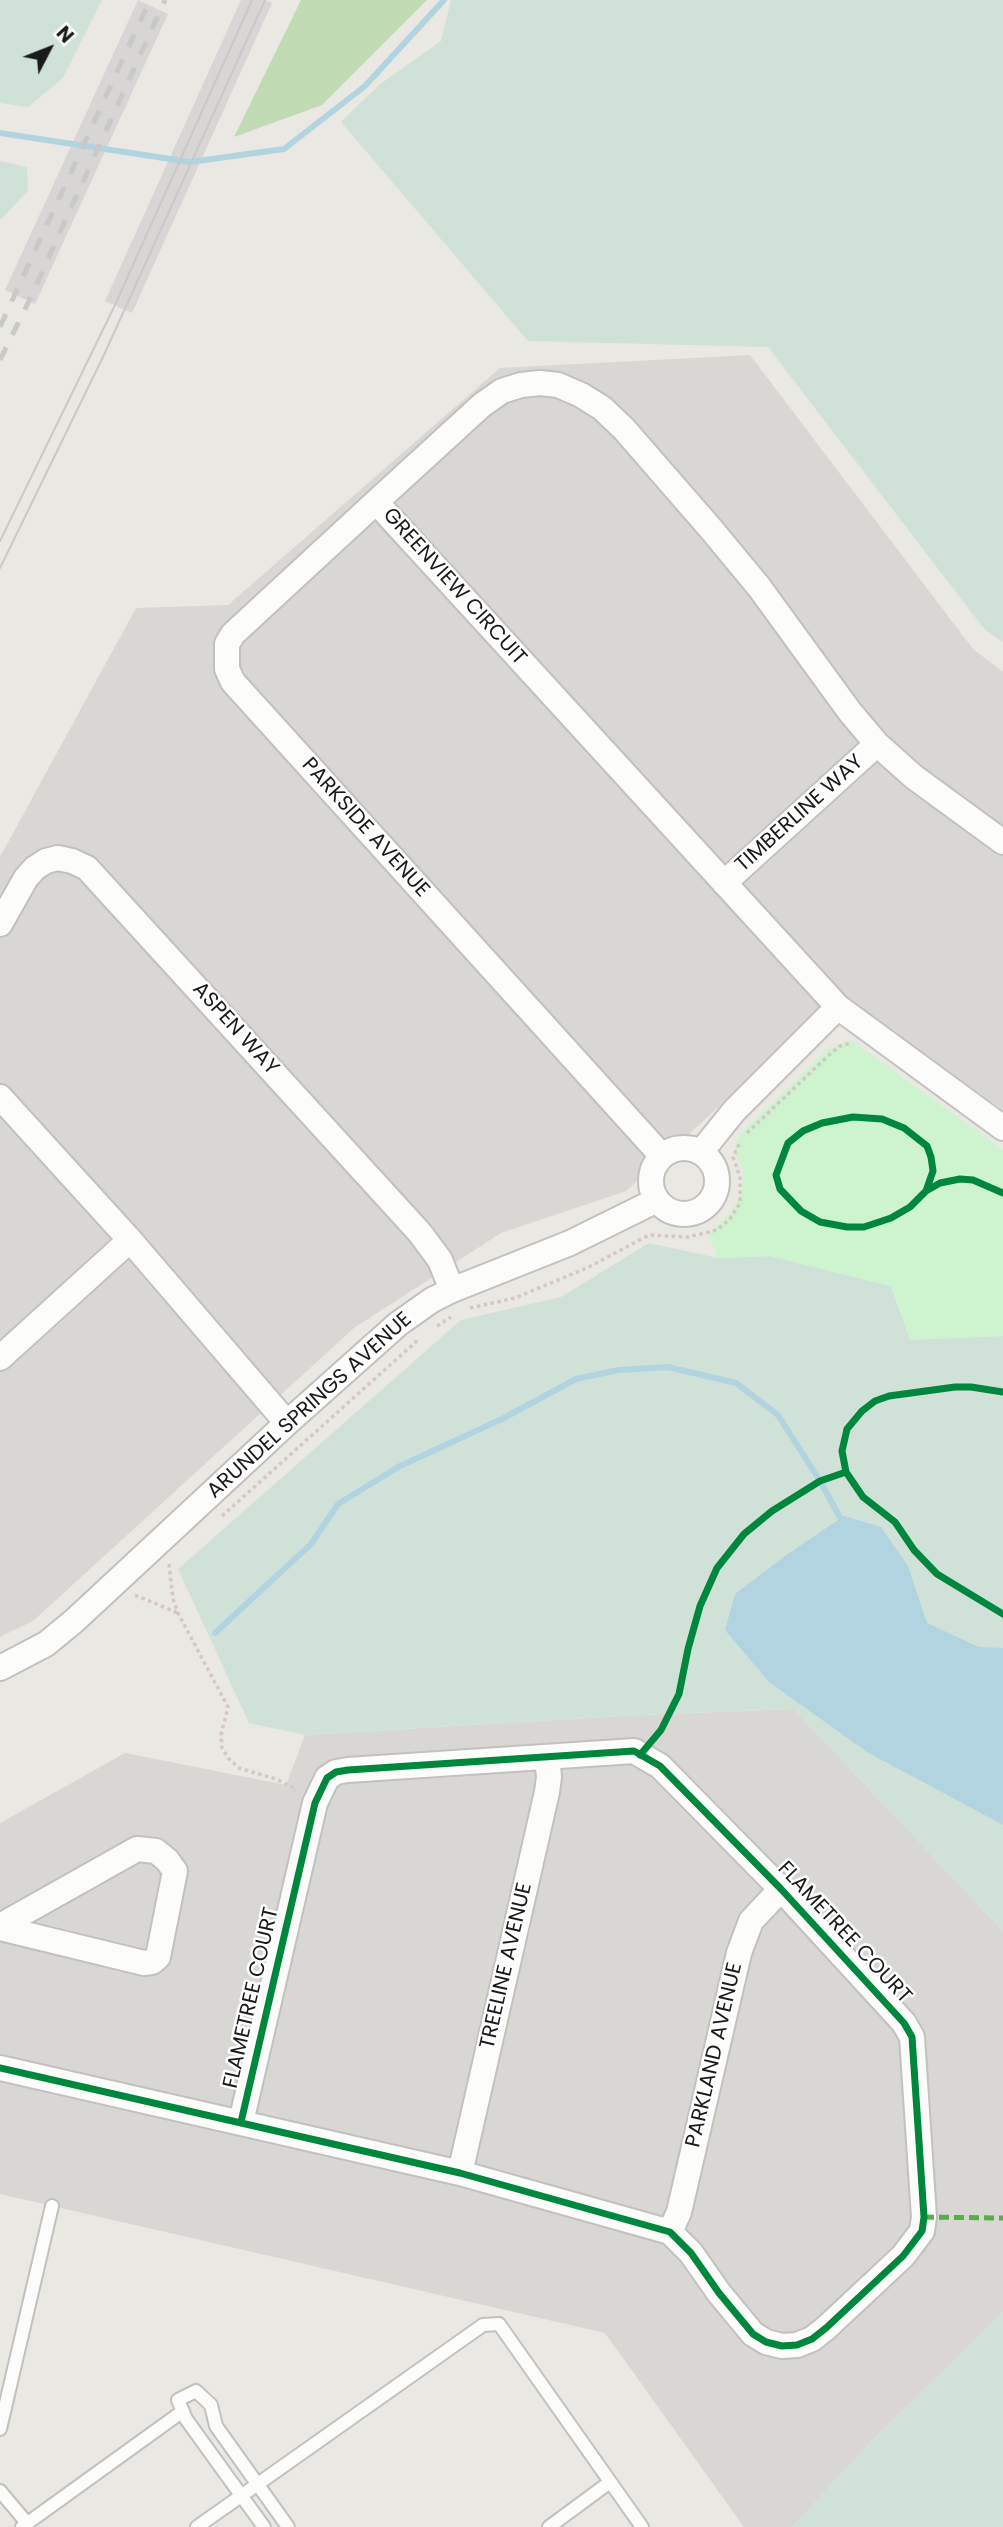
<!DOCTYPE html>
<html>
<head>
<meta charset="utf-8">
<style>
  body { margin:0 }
  #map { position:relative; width:1003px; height:2527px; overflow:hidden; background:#eae8e2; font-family:Poppins,sans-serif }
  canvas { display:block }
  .north { position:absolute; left:14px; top:14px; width:70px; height:70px; -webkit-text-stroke:5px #fff; paint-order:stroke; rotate:48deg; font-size:19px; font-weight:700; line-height:28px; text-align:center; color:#1a1a1a }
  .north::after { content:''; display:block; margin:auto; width:24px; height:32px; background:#1a1a1a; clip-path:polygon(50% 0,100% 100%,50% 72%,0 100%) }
</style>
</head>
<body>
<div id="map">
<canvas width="1003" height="2527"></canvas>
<div class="north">N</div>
</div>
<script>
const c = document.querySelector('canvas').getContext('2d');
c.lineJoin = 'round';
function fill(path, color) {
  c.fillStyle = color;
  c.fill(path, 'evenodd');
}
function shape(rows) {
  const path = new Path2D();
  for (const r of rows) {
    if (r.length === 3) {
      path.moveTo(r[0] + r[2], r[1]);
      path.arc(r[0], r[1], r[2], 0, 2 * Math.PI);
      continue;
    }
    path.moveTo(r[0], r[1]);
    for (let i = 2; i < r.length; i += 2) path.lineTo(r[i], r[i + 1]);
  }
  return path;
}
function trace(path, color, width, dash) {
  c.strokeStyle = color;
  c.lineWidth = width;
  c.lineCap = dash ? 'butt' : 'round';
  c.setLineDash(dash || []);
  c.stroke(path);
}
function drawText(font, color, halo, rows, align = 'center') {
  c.font = font + ' Poppins,sans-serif';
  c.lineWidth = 5;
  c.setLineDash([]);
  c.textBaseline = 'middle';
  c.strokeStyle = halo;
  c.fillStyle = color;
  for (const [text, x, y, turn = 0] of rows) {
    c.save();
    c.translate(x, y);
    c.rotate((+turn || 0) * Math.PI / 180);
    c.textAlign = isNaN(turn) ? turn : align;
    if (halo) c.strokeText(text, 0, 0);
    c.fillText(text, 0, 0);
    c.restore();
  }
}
fill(shape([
  [750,355,973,649,1003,672,1003,1110,857,1007,823,1012,626,1191,501,1233,354,1328,33,1621,0,1637,0,857,136,608,228,605,500,368],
  [794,1709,1003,1931,1003,2312,873,2440,792,2527,744,2527,605,2333,0,2194,0,1823,125,1753,286,1785,305,1735,639,1715]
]), '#d9d7d4');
fill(shape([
  [138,0,168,14,35,304,5,290],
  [241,0,264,0,272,3,132,313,105,301]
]), '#d7d6d4');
fill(shape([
  [301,0,427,0,322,105,234,137]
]), '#c1dbb4');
fill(shape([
  [0,0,102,0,63,78,28,107,0,103],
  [451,0,1003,0,1003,642,985,630,768,347,528,341,341,122,379,85,441,41],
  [0,161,27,167,28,191,0,220],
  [649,1243,718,1258,770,1256,891,1286,910,1339,1003,1336,1003,1931,794,1709,639,1715,305,1735,249,1723,178,1569,461,1320,561,1297],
  [1003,2312,1003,2527,792,2527,873,2440]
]), '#d0e2d8');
fill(shape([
  [851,1040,1003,1150,1003,1336,910,1340,891,1286,770,1256,718,1258,708,1235,732,1211,742,1191,743,1169,734,1152,738,1136,828,1049]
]), '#cdf4cf');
fill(shape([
  [844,1516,881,1527,908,1566,927,1623,979,1647,1003,1648,1003,1825,867,1752,769,1682,725,1630,735,1594,785,1556]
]), '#b2d4e1');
trace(shape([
  [0,133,190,162,284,149,365,86,444,0],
  [215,1633,311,1544,338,1504,400,1466,502,1419,576,1379,619,1370,668,1367,736,1383,778,1415,820,1481,844,1525]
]), '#b2d4e1', 6);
const service = shape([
  [0,2429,52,2206],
  [0,2491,27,2523],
  [22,2527,183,2411],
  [197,2527,483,2325,499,2324,642,2527],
  [264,2527,186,2419,178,2400,196,2391,211,2405,216,2426,288,2527],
  [549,2527,610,2482]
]);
const minor = shape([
  [376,502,838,1007,1003,1128],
  [724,883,877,744],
  [0,924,26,878,35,868,46,861,58,858,72,861,87,868,420,1233,440,1260,452,1290],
  [0,1097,130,1240,287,1423],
  [684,1181,33],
  [701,1152,734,1111,838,1007],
  [662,1156,233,682,227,669,227,644,233,634,376,502,482,405,502,391,521,385,540,383,558,385,581,395,602,408,624,429,711,529,759,587,850,712,877,744,914,777,1003,842],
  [0,1358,130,1240],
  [0,1668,46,1644,74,1621,287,1423,398,1324,432,1300,452,1290,570,1243,657,1200],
  [0,1926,137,1849,156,1851,167,1860,175,1871,158,1957,152,1962,144,1963,0,1928],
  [0,2068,460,2173,670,2232,691,2253,719,2293,753,2334,766,2342,782,2346,797,2345,812,2339,826,2328,903,2256,922,2231,924,2217,912,2037,904,2023,781,1889,660,1766,634,1751,348,1770,336,1772,327,1778,315,1803,241,2122],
  [460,2173,547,1792,549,1777,547,1757],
  [670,2232,679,2212,739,1953,751,1921,781,1889]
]);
trace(service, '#c2c1be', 16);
trace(minor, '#c2c1be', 28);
trace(shape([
  [747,1133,829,1055,840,1046,851,1043],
  [470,1308,515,1298,589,1267,649,1235,688,1237,717,1230,730,1219,740,1203,740,1177,733,1157,740,1142],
  [437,1326,451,1317],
  [222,1516,419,1339],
  [169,1564,173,1599,178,1613,228,1707,221,1735,222,1748,228,1758,239,1768,276,1779,296,1789,295,1791],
  [135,1595,178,1613]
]), '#d6c7c3', 3.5, [3.5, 3.5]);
trace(service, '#fcfcfb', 12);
trace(minor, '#fcfcfb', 24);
trace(shape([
  [0,541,115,305,252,0],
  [0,568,103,357,265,0]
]), '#c9c9c8', 2);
trace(shape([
  [0,327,150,0],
  [0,360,29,301,165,0]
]), '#c9c9c8', 5, [14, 14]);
trace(shape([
  [924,2217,1003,2218]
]), '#55b145', 5, [10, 5]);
trace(shape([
  [926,1191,933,1171,931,1157,927,1146,904,1128,882,1119,853,1117,822,1123,803,1131,788,1143,776,1175,780,1189,801,1211,820,1222,847,1227,864,1227,891,1218,910,1207,926,1191,940,1183,960,1179,973,1180,1003,1193],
  [846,1472,842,1451,847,1429,862,1411,875,1401,889,1396,955,1387,971,1387,1003,1392],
  [640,1755,661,1730,679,1694,688,1649,700,1606,717,1568,744,1534,772,1511,820,1481,846,1472,863,1497,895,1522,914,1550,937,1574,1003,1614],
  [0,2068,460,2173,670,2232,691,2253,719,2293,753,2334,766,2342,782,2346,797,2345,812,2339,826,2328,903,2256,922,2231,924,2217,912,2037,904,2023,781,1889,660,1766,634,1751,348,1770,336,1772,327,1778,315,1803,241,2122]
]), '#00873e', 7);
drawText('21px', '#1a1a1a', '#fff', [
  ["GREENVIEW CIRCUIT",454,587,48],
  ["TIMBERLINE WAY",800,814,-42],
  ["PARKSIDE AVENUE",365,828,48],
  ["ASPEN WAY",235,1029,48],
  ["ARUNDEL SPRINGS AVENUE",310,1406,-42],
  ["FLAMETREE COURT",844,1933,47],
  ["TREELINE AVENUE",507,1966,-77],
  ["FLAMETREE COURT",252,1998,-77],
  ["PARKLAND AVENUE",715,2055,-77]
]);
</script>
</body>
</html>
